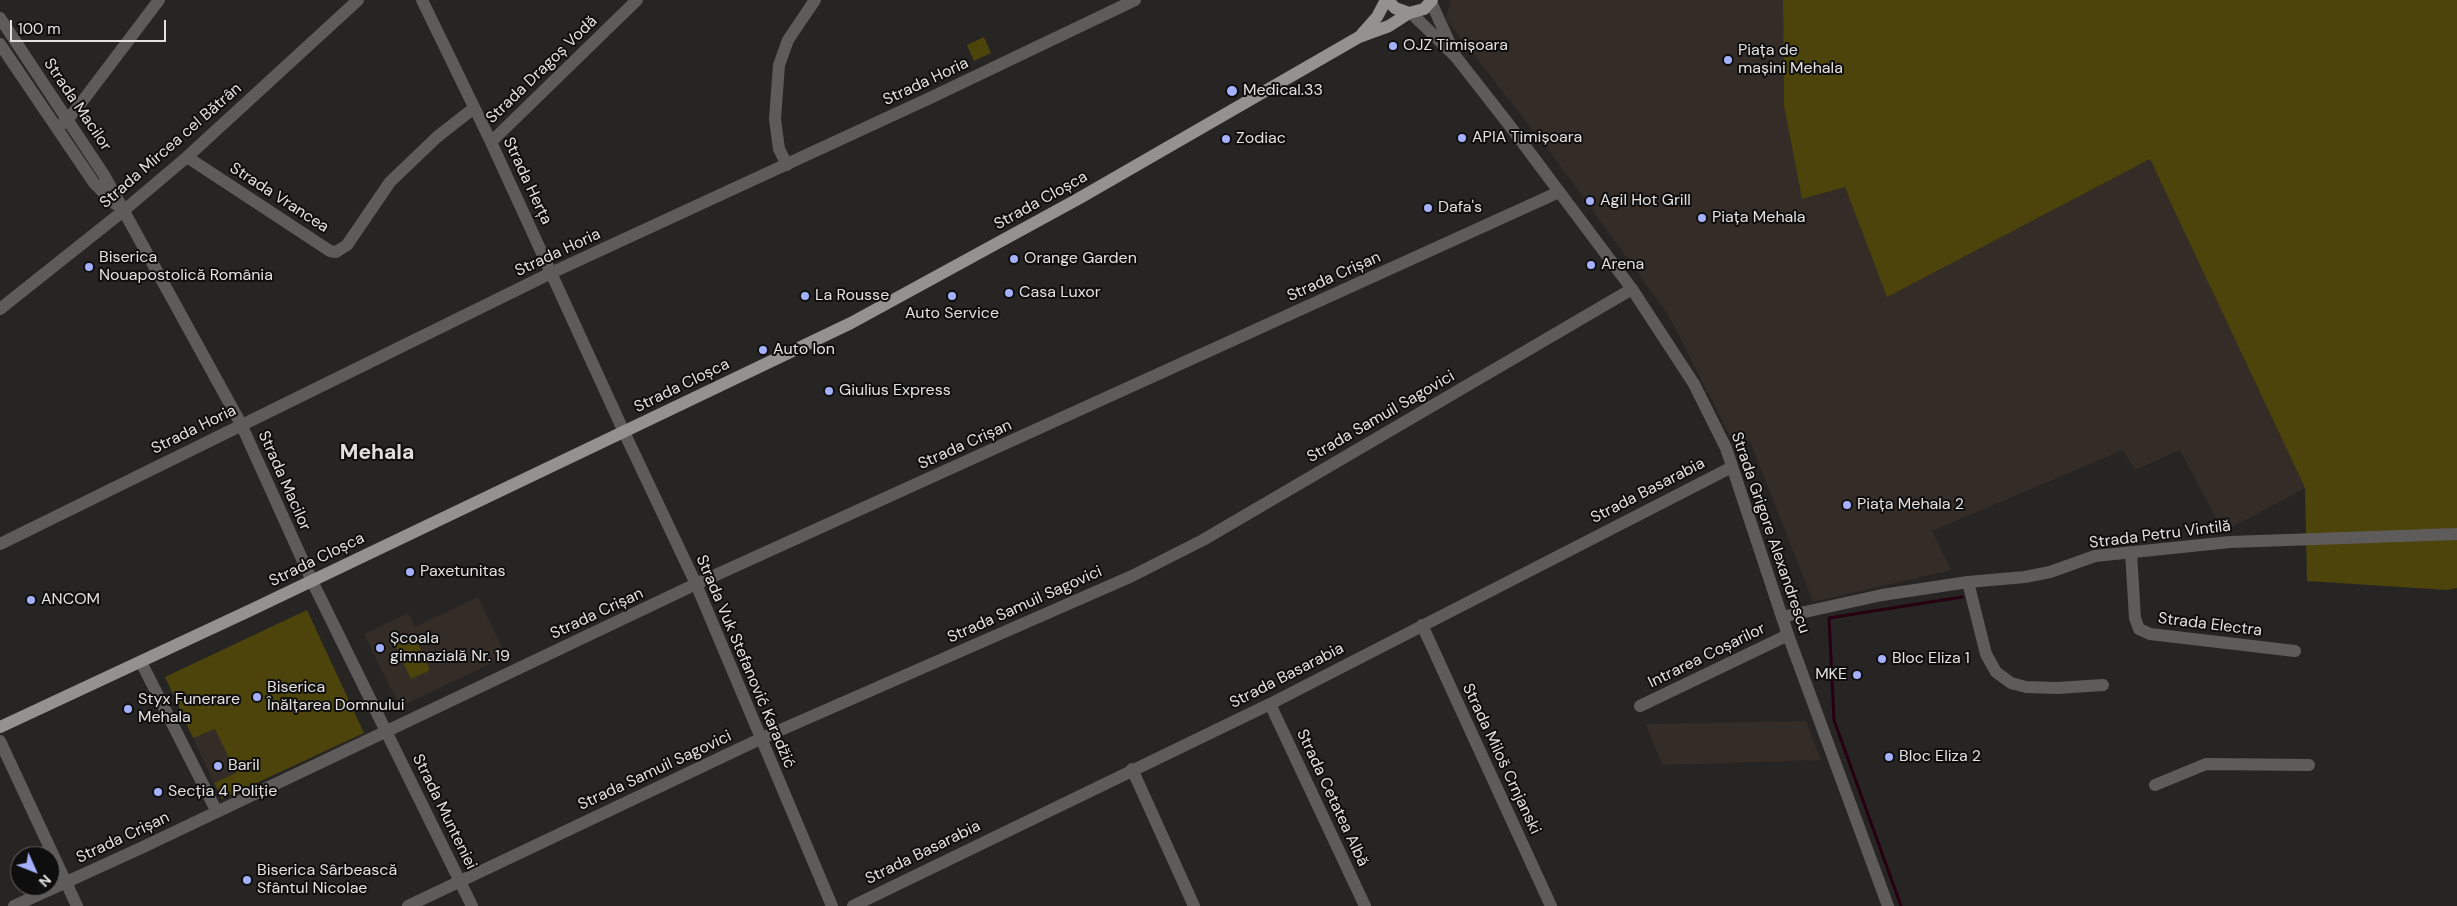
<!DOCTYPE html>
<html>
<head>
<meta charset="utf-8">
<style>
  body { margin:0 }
  #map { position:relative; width:2457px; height:906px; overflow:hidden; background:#272524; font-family:"DM Sans",sans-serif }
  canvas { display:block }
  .north { position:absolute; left:10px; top:846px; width:50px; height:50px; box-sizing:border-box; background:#0f0e0e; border:1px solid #646362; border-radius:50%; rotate:134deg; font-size:14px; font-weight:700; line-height:20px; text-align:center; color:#e4e2e1 }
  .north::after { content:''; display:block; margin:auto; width:18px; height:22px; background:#a5b1fc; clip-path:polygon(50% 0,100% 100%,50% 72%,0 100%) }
  .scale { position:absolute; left:10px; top:20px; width:156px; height:22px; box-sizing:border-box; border:2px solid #e4e2e1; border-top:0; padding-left:6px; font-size:15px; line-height:18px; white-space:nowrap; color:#e4e2e1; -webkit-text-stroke:4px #0f0e0e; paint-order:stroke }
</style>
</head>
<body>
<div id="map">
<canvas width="2457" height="906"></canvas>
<div class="north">N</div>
<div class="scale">100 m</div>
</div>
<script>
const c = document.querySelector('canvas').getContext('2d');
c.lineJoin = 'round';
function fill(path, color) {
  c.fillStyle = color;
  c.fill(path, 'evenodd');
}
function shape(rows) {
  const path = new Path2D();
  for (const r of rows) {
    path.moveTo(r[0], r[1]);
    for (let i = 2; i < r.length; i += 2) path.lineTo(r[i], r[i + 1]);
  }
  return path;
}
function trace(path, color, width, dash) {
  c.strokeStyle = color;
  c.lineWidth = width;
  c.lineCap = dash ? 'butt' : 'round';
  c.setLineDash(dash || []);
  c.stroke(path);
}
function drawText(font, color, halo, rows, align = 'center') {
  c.font = font + ' "DM Sans",sans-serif';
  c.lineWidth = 4;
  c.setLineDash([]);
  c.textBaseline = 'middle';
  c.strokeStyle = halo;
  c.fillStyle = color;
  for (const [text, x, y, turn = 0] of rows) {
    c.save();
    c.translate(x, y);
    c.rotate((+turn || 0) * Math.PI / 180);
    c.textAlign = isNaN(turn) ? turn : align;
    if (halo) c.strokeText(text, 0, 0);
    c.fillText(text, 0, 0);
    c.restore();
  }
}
fill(shape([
  [1451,0,1783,0,1784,106,1802,199,1845,187,1887,296,2150,159,2305,488,2223,532,2180,450,2135,470,2123,450,1932,531,1951,570,1813,602,1750,441,1736,448,1669,316,1556,160,1446,19],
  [478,597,506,656,400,707,364,634,408,613,415,627],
  [1806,721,1821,760,1662,765,1646,724],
  [215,728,236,773,214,783,193,738]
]), '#342c27');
fill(shape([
  [1783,0,2457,0,2457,588,2447,590,2307,581,2305,488,2150,159,1887,297,1845,187,1802,199,1784,106],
  [984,37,991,53,974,61,967,45],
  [307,610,364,733,222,799,214,783,236,773,215,729,193,738,165,677],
  [413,634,430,670,411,679,394,643]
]), '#4c440b');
trace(shape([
  [1901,906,1834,720,1829,618,1962,597]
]), '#260011', 3);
trace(shape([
  [422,0,491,142,624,432,696,584,832,906],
  [0,18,104,175,241,424,312,581,472,906],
  [0,44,94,183,115,204],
  [62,124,75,111,159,0],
  [491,142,637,0],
  [187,157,330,251,336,252,347,245,390,182,437,137,474,108],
  [787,165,779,149,775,119,779,65,788,40,815,0],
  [0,309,122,212,187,157,358,0],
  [0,544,551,273,930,98,1135,0],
  [2131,552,2135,618,2139,629,2150,634,2295,651],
  [1968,582,1986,654,1996,672,2011,683,2026,687,2057,688,2103,685],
  [1782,617,1882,595,1968,582,2025,577,2050,572,2095,556,2230,542,2457,534],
  [1422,625,1551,906],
  [141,662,217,812],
  [1270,704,1365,906],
  [1640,706,1788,635],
  [0,741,77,906],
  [1132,769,1194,906],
  [2155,785,2206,764,2309,765],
  [14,906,141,848,696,584,1559,192],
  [408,906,760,739,1132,576,1203,540,1632,289],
  [853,906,1270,704,1732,467]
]), '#5d5c5b', 12);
trace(shape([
  [1431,2,1455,55],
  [1411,13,1456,57,1510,126,1632,289,1694,384,1726,448,1788,635,1888,906]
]), '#5d5c5b', 12);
trace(shape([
  [1388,0,1395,8,1409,13,1424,9,1432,0],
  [1361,35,1377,17,1386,0],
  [0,727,253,609,851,323,1078,199,1359,37,1389,26,1409,13]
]), '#949290', 12);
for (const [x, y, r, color] of [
  [1393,46,5,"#a5b1fc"],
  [1728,60,5,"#a5b1fc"],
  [1232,91,6,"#a5b1fc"],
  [1462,138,5,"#a5b1fc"],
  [1226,139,5,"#a5b1fc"],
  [1590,201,5,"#a5b1fc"],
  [1428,208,5,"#a5b1fc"],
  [1702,218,5,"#a5b1fc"],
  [1014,259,5,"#a5b1fc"],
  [1591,265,5,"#a5b1fc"],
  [89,267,5,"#a5b1fc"],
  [1009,293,5,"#a5b1fc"],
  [805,296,5,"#a5b1fc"],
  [952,296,5,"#a5b1fc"],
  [763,350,5,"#a5b1fc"],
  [829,391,5,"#a5b1fc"],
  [1847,505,5,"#a5b1fc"],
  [410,572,5,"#a5b1fc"],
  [31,600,5,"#a5b1fc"],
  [380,648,5,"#a5b1fc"],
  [1882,659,5,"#a5b1fc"],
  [1857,675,5,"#a5b1fc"],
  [257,697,5,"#a5b1fc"],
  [128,709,5,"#a5b1fc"],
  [1889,757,5,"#a5b1fc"],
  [218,766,5,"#a5b1fc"],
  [158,792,5,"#a5b1fc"],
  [247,880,5,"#a5b1fc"]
]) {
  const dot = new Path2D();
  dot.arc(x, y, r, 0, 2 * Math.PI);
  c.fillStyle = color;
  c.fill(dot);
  trace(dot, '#0f0e0e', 2);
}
drawText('16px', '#e4e2e1', '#0f0e0e', [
  ["OJZ Timișoara",1403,46],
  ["Piața de",1738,51],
  ["mașini Mehala",1738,69],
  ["Medical.33",1243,91],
  ["APIA Timișoara",1472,138],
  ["Zodiac",1236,139],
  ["Agil Hot Grill",1600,201],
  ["Dafa's",1438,208],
  ["Piața Mehala",1712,218],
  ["Biserica",99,258],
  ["Nouapostolică România",99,276],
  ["Orange Garden",1024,259],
  ["Arena",1601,265],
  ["Casa Luxor",1019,293],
  ["La Rousse",815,296],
  ["Auto Service",952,314,"center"],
  ["Auto Ion",773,350],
  ["Giulius Express",839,391],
  ["Piața Mehala 2",1857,505],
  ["Paxetunitas",420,572],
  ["ANCOM",41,600],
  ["Școala",390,639],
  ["gimnazială Nr. 19",390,657],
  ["Bloc Eliza 1",1892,659],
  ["MKE",1847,675,"right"],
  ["Biserica",267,688],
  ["Înălțarea Domnului",267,706],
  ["Styx Funerare",138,700],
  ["Mehala",138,718],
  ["Bloc Eliza 2",1899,757],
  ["Baril",228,766],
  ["Secția 4 Poliție",168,792],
  ["Biserica Sârbească",257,871],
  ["Sfântul Nicolae",257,889]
], 'left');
drawText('16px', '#e4e2e1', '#0f0e0e', [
  ["Strada Dragoș Vodă",542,70,-44],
  ["Strada Horia",926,82,-25],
  ["Strada Macilor",77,105,56],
  ["Strada Mircea cel Bătrân",171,146,-41],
  ["Strada Herța",527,181,65],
  ["Strada Vrancea",279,198,33],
  ["Strada Cloșca",1041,201,-29],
  ["Strada Horia",558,253,-25],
  ["Strada Crișan",1334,277,-24],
  ["Strada Cloșca",682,386,-26],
  ["Strada Samuil Sagovici",1381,417,-30],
  ["Strada Horia",194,430,-26],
  ["Strada Crișan",965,445,-24],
  ["Strada Macilor",284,481,66],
  ["Strada Basarabia",1648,491,-27],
  ["Strada Grigore Alexandrescu",1770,533,71],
  ["Strada Petru Vintilă",2160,535,-7],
  ["Strada Cloșca",317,560,-26],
  ["Strada Samuil Sagovici",1025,605,-24],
  ["Strada Crișan",597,614,-25],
  ["Strada Electra",2210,625,7],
  ["Intrarea Coșarilor",1707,656,-26],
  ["Strada Vuk Stefanović Karadžić",745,662,67],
  ["Strada Basarabia",1287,676,-27],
  ["Strada Miloš Crnjanski",1501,759,65],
  ["Strada Samuil Sagovici",655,771,-25],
  ["Strada Cetatea Albă",1332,798,65],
  ["Strada Munteniei",444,812,64],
  ["Strada Crișan",123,838,-25],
  ["Strada Basarabia",923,853,-26]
]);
drawText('bold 21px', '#e2dfde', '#0f0e0e', [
  ["Mehala",377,453]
]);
</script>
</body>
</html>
